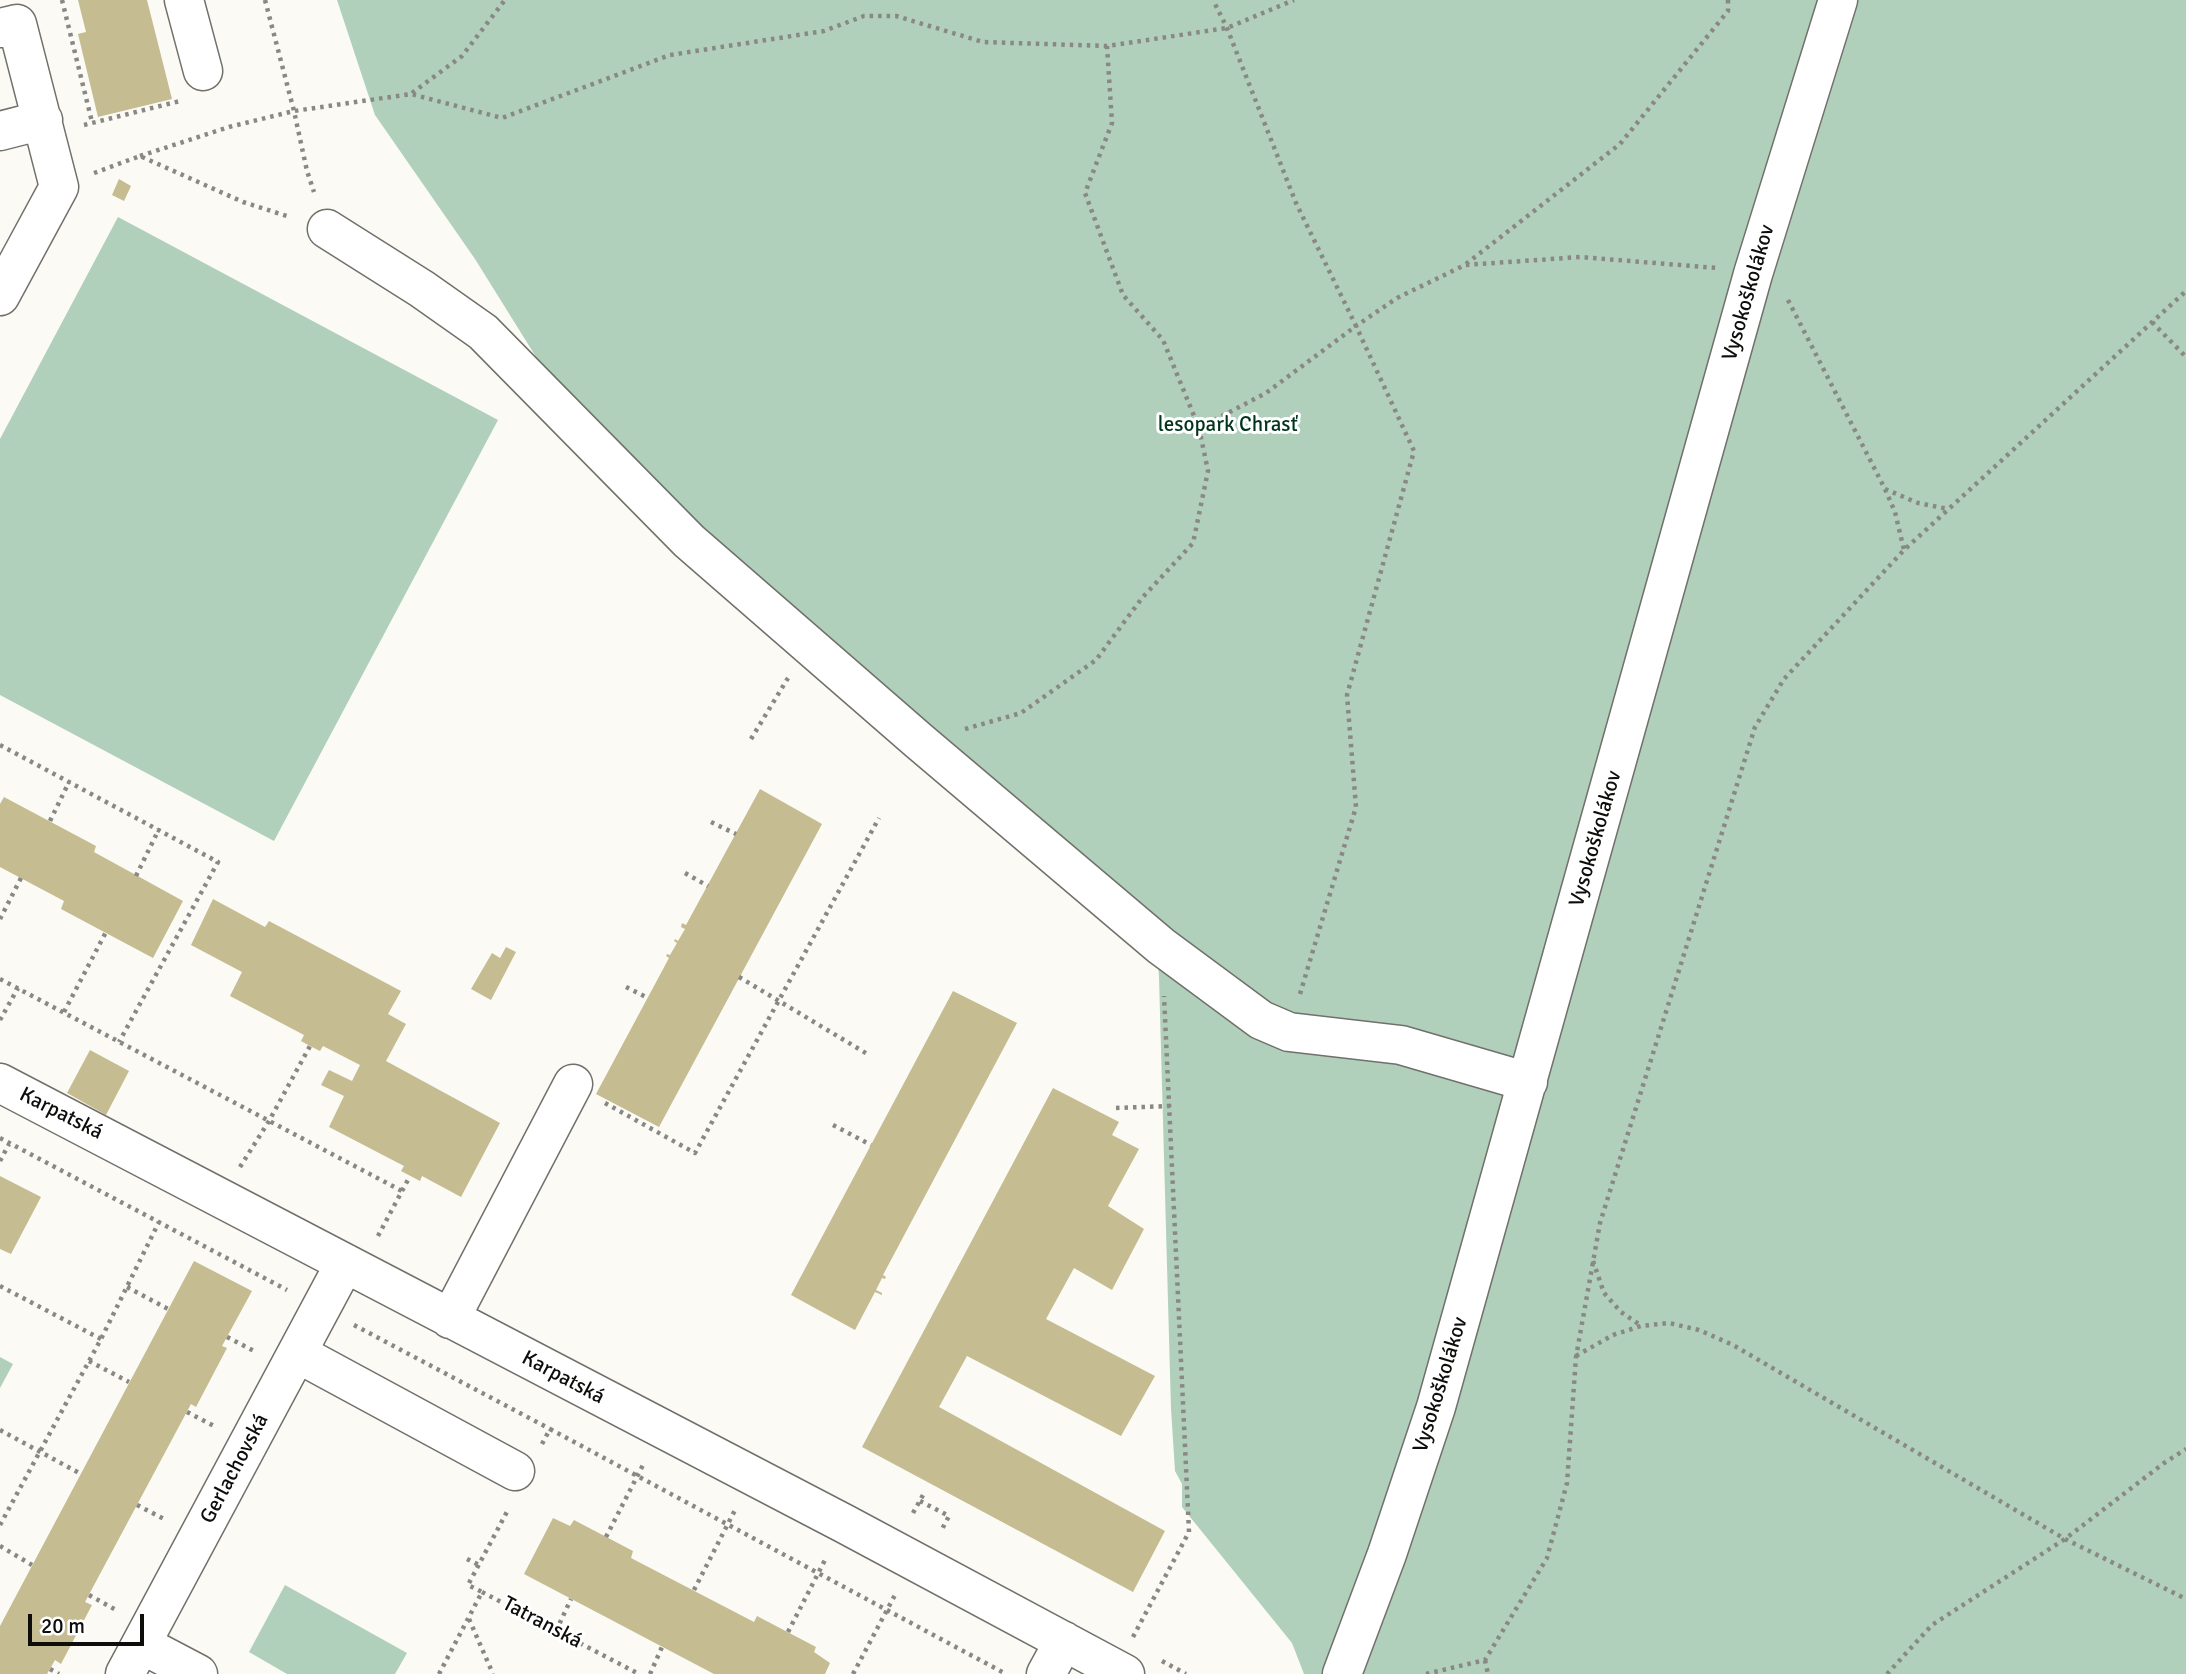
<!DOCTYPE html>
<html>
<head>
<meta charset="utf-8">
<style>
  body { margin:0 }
  #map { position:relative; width:2186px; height:1674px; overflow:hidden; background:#fbfaf4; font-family:Signika,sans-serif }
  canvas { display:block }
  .scale { position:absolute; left:28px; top:1614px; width:116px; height:32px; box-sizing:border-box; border:4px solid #0d0d0b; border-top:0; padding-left:9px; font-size:21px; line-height:24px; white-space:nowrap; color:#0d0d0b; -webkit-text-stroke:5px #fff; paint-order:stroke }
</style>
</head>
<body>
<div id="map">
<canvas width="2186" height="1674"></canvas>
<div class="scale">20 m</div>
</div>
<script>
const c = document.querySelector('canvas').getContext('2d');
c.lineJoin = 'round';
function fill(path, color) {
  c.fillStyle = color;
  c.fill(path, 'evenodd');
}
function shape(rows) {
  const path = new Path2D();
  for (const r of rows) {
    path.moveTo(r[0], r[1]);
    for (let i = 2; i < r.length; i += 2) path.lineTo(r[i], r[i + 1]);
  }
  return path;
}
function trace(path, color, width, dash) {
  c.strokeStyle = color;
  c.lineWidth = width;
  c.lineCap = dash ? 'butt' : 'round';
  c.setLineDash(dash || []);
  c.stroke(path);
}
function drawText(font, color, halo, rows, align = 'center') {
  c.font = font + ' Signika,sans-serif';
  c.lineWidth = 6;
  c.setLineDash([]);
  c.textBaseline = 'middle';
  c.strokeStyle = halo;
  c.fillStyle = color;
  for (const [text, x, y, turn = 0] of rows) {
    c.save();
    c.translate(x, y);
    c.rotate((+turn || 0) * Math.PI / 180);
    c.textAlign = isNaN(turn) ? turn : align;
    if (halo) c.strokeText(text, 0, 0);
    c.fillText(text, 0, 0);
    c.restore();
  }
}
fill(shape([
  [337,0,2186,0,2186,1674,1304,1674,1292,1643,1182,1507,1182,1484,1175,1471,1171,1409,1159,977,1156,937,599,458,475,259,375,115],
  [118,217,498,420,274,841,0,695,0,439],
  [0,1357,13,1364,0,1388],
  [285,1585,407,1653,395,1674,287,1674,249,1652]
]), '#b0d0bb');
fill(shape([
  [78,0,147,0,172,99,98,117,78,34,86,32],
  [119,179,131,186,124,201,112,195],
  [760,789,822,824,659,1127,596,1094,669,958,666,956,667,954,670,955,677,943,674,941,675,939,678,941,685,929,681,927,682,923,686,925],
  [4,797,96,846,94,852,183,901,153,958,61,909,64,901,0,867,0,804],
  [213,899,265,927,269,921,401,991,388,1014,406,1024,386,1061,500,1123,461,1197,422,1176,420,1181,401,1171,404,1166,329,1127,344,1096,321,1085,329,1070,352,1081,360,1065,323,1046,320,1051,310,1046,301,1041,304,1035,230,996,242,972,191,945],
  [506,947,516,952,491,1000,471,989,492,953,500,958],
  [953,991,1017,1023,883,1275,886,1277,885,1279,882,1278,876,1290,882,1293,882,1295,875,1292,855,1330,791,1295],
  [90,1050,129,1071,106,1115,67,1093],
  [1053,1088,1119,1122,1112,1135,1139,1149,1108,1206,1144,1229,1112,1290,1074,1268,1046,1319,1155,1376,1121,1436,967,1356,939,1407,1165,1531,1133,1592,862,1447],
  [0,1176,41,1197,11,1254,0,1249],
  [194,1261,252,1291,222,1346,227,1348,196,1407,191,1404,85,1602,92,1605,61,1664,55,1660,47,1674,0,1674,0,1626],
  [553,1518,570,1526,574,1520,633,1551,631,1558,754,1622,757,1616,816,1647,814,1652,830,1663,825,1674,714,1674,524,1574]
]), '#c5bc92');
const minor = shape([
  [184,0,203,71],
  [0,28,17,24,59,187,0,296],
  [0,131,43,120],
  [327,229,422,289,483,332,689,541,919,741,1161,946,1261,1020,1289,1032,1401,1045,1528,1082],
  [0,1083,845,1524,1125,1674],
  [450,1319,573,1084],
  [297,1353,515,1471],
  [141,1644,198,1674],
  [125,1674,345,1263],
  [1046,1674,1064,1641],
  [1342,1674,1387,1554,1436,1407,1753,274,1838,0]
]);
trace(minor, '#71706b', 41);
trace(shape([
  [62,0,92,122],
  [265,0,294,111,307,171,314,192],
  [412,93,462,56,505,0],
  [84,125,180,101],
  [140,156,229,127,294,111,411,94,502,118,670,55,824,31,864,16,896,16,983,42,1107,46,1227,28,1294,0],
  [94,173,140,156,243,202,290,217],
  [1466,264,1620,144,1728,11,1728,0],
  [1788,300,1885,489,1895,512,1904,550],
  [2152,322,2186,357],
  [1199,428,1266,393,1356,326,1296,203,1227,28,1213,0],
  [1885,489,1918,503,1948,509],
  [965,729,1021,713,1096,660,1142,598,1193,543,1208,471,1199,428,1163,340,1123,295,1085,193,1112,123,1107,46],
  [751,739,788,678],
  [0,745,218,862,119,1042],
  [50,821,69,782],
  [711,822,736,834],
  [685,873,708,886],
  [136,876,159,829],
  [0,919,21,878],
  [739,977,869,1055],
  [0,979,402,1191],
  [626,987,648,998],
  [1300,994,1356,807,1347,695,1414,451,1356,326,1397,298,1465,265,1580,257,1717,268],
  [64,1012,106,932],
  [0,1020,18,988],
  [605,1103,695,1153,879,818],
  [1116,1108,1170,1106],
  [833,1125,871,1145],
  [0,1138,287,1290],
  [0,1161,9,1144],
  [240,1167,269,1121,310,1046],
  [378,1236,410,1176],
  [1593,1261,1604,1293,1621,1312,1640,1325],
  [0,1286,101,1339],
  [127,1287,168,1309],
  [354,1325,550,1429],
  [227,1337,254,1351],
  [1576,1356,1613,1335,1641,1326,1669,1323,1699,1330,1733,1345,2065,1539,2186,1599],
  [89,1361,129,1382],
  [187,1412,214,1426],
  [0,1430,81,1474],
  [542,1444,550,1429,1006,1674],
  [920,1501,949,1516,941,1531],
  [137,1505,164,1519],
  [913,1513,923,1495],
  [0,1525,101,1339,159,1222],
  [606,1537,644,1463],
  [0,1546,32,1565],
  [467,1559,479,1565],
  [694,1590,735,1510],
  [482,1592,639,1674],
  [89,1595,116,1610],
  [469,1619,493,1674],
  [556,1631,571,1599],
  [788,1632,826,1558],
  [1133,1637,1189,1532,1164,996],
  [1485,1660,1488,1674],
  [1162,1661,1186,1674],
  [50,1669,59,1674],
  [439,1674,482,1592,468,1585,509,1508],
  [650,1674,662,1647],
  [853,1674,896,1593],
  [1426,1674,1485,1660,1547,1558,1567,1483,1576,1357,1600,1223,1755,727,1784,679,1904,550,2186,291],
  [1887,1674,1932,1625,2065,1539,2164,1463,2186,1449]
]), '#898884', 4.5, [3.5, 5]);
trace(minor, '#fff', 38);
drawText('21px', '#0d0d0b', '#fff', [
  ["Vysokoškolákov",1749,293,-74],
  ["Vysokoškolákov",1596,839,-74],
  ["Karpatská",61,1114,27],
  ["Karpatská",563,1378,28],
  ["Vysokoškolákov",1441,1385,-73],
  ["Gerlachovská",235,1469,-62],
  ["Tatranská",542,1623,28]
]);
drawText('21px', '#00341b', '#fff', [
  ["lesopark Chrasť",1228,425]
]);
</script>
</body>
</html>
